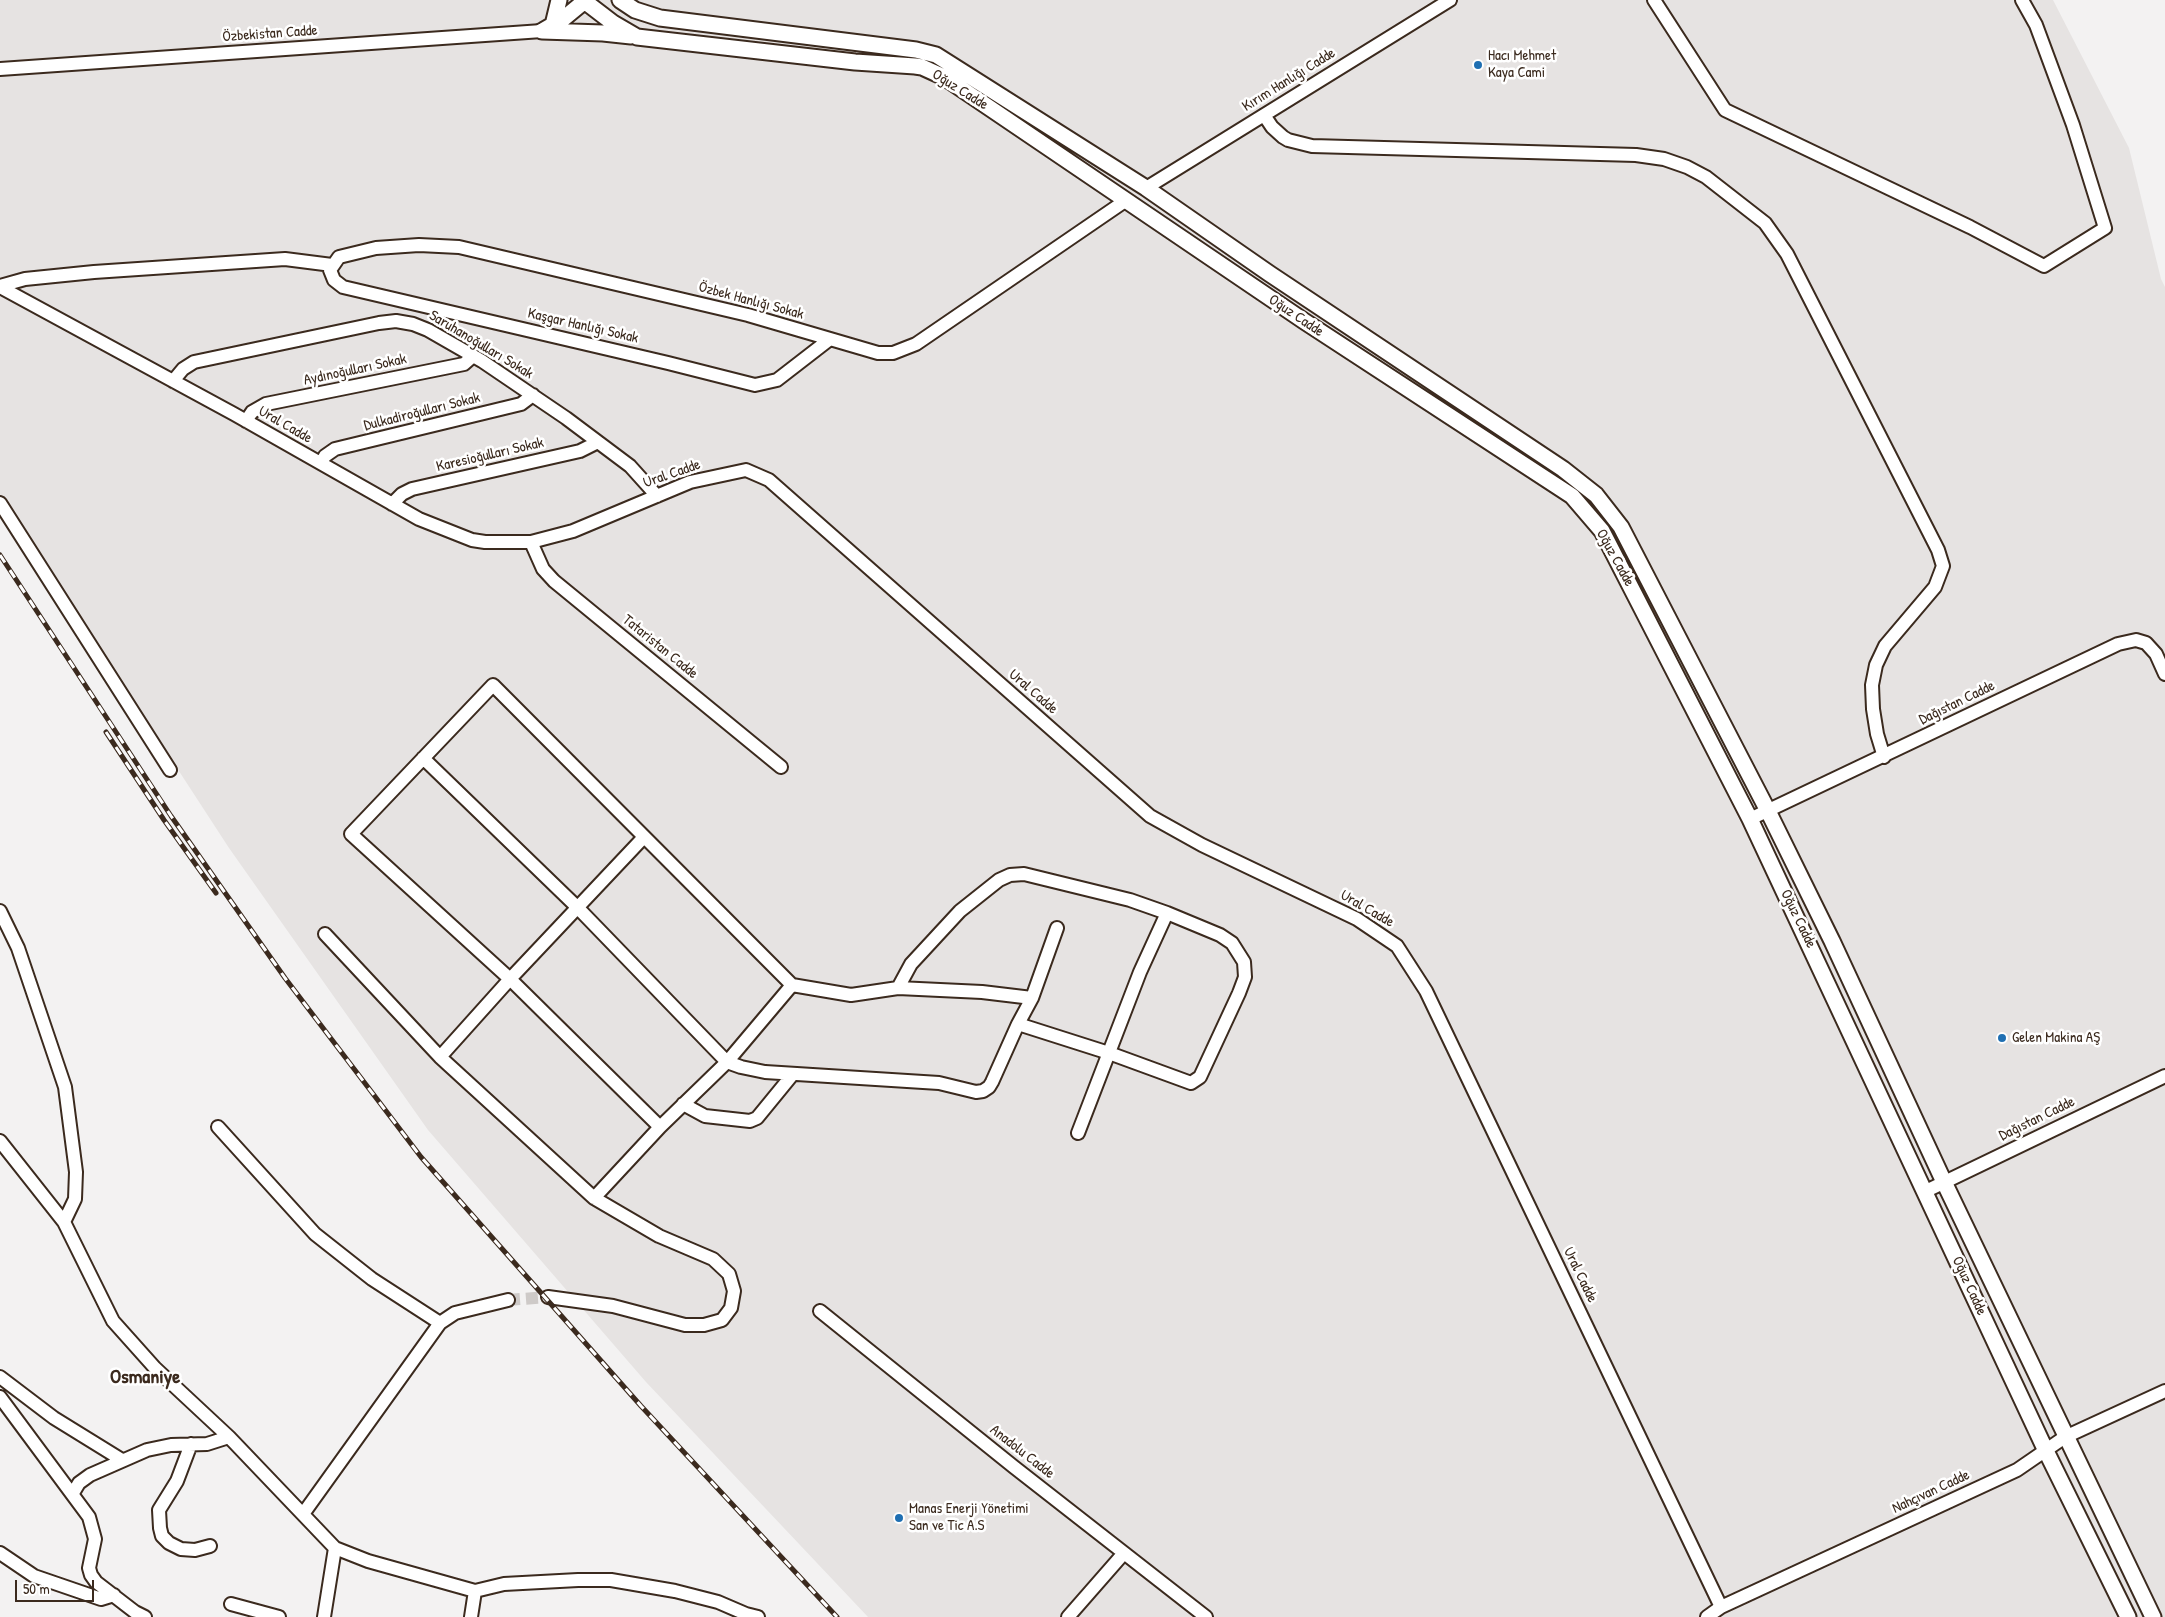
<!DOCTYPE html>
<html>
<head>
<meta charset="utf-8">
<style>
  body { margin:0 }
  #map { position:relative; width:2165px; height:1617px; overflow:hidden; background:#f3f2f2; font-family:"Patrick Hand",sans-serif }
  canvas { display:block }
  .scale { position:absolute; left:15px; top:1580px; width:79px; height:22px; box-sizing:border-box; border:2px solid #3b2a1e; border-top:0; padding-left:6px; font-size:15px; line-height:18px; white-space:nowrap; color:#3b2a1e; -webkit-text-stroke:4px #fff; paint-order:stroke }
</style>
</head>
<body>
<div id="map">
<canvas width="2165" height="1617"></canvas>
<div class="scale">50 m</div>
</div>
<script>
const c = document.querySelector('canvas').getContext('2d');
c.lineJoin = 'round';
function fill(path, color) {
  c.fillStyle = color;
  c.fill(path, 'evenodd');
}
function shape(rows) {
  const path = new Path2D();
  for (const r of rows) {
    path.moveTo(r[0], r[1]);
    for (let i = 2; i < r.length; i += 2) path.lineTo(r[i], r[i + 1]);
  }
  return path;
}
function trace(path, color, width, dash) {
  c.strokeStyle = color;
  c.lineWidth = width;
  c.lineCap = dash ? 'butt' : 'round';
  c.setLineDash(dash || []);
  c.stroke(path);
}
function drawText(font, color, halo, rows, align = 'center') {
  c.font = font + ' "Patrick Hand",sans-serif';
  c.lineWidth = 5;
  c.setLineDash([]);
  c.textBaseline = 'middle';
  c.strokeStyle = halo;
  c.fillStyle = color;
  for (const [text, x, y, turn = 0] of rows) {
    c.save();
    c.translate(x, y);
    c.rotate((+turn || 0) * Math.PI / 180);
    c.textAlign = isNaN(turn) ? turn : align;
    if (halo) c.strokeText(text, 0, 0);
    c.fillText(text, 0, 0);
    c.restore();
  }
}
fill(shape([
  [0,0,2053,0,2129,148,2161,279,2165,287,2165,1617,868,1617,646,1382,428,1130,229,848,0,496]
]), '#e6e3e2');
trace(shape([
  [508,1300,548,1297]
]), '#cecac8', 12, [12, 6]);
const minor = shape([
  [1654,0,1725,110,1970,227,2044,266,2105,228,2073,125,2036,25,2022,0],
  [0,69,542,31],
  [1264,115,1272,127,1283,137,1288,140,1312,146,1636,155,1664,159,1687,167,1706,177,1765,223,1787,254,1938,550,1943,566,1935,587,1885,646,1876,665,1872,685,1873,709,1877,734,1884,757],
  [1146,188,1450,0],
  [0,286,25,279,94,272,285,259,332,265],
  [0,287,234,414,419,519,472,540,485,542,531,542,573,531,690,482,746,470,769,480,1150,816,1202,845,1357,919,1397,946,1426,991,1721,1607],
  [830,339,777,380,755,385,668,363,343,287,334,280,330,270,339,257,376,248,419,245,459,247,748,315,878,353,893,353,916,344,1125,201],
  [173,381,183,369,194,362,379,323,396,321,413,324,428,330,482,361,566,418,630,466,657,496],
  [246,421,252,412,266,404,464,364,473,356],
  [321,463,325,456,335,449,521,404,533,395],
  [0,503,170,770],
  [392,504,402,494,412,489,580,451,598,442],
  [531,542,543,569,554,581,781,767],
  [423,758,577,907,727,1062,741,1067,765,1072,939,1083,976,1092,983,1091,989,1087,992,1082,1018,1024,1032,998,1057,928],
  [1750,819,2118,644,2136,640,2146,643,2156,654,2165,674],
  [0,911,18,948,65,1087,76,1172,75,1199,64,1222],
  [325,934,440,1057,594,1198,659,1236,713,1259,729,1274,734,1291,731,1308,722,1320,704,1325,685,1325,613,1306,548,1297],
  [898,988,911,964,960,911,999,880,1010,875,1024,874,1130,900,1167,913,1220,935,1232,943,1244,962,1245,977,1239,993,1200,1077,1191,1083,1109,1053,1018,1024],
  [440,1057,510,979,644,837],
  [683,1104,705,1116,750,1121,757,1118,793,1074],
  [218,1127,315,1234,372,1279,440,1323],
  [660,1127,510,979,351,834,493,685,792,985,851,995,898,988,982,992,1032,998],
  [1078,1133,1140,972,1167,913],
  [0,1141,64,1222,113,1321,155,1368,229,1437,335,1548,368,1561,475,1591,504,1584,578,1580,611,1580,675,1591,718,1602,746,1614,758,1617],
  [1924,1192,2165,1076],
  [594,1198,660,1127,727,1062,792,985],
  [820,1311,1014,1467,1206,1617],
  [0,1377,54,1418,122,1460],
  [0,1397,89,1517,95,1539,89,1568,91,1575,96,1582,135,1612,145,1617],
  [191,1444,177,1481,159,1510,160,1528,162,1536,169,1543,181,1549,195,1550,210,1546],
  [73,1493,79,1483,90,1475,147,1450,171,1445,207,1444,229,1437],
  [303,1514,440,1323,455,1313,508,1300],
  [0,1553,34,1576,101,1599,114,1595],
  [231,1604,279,1617],
  [324,1617,335,1548],
  [471,1617,475,1591],
  [1068,1617,1124,1553],
  [1707,1617,1721,1607,2017,1470,2065,1437,2165,1391]
]);
const tertiary = shape([
  [583,0,613,23,637,37,855,62,915,66,922,67,944,77,1304,321,1572,496,1602,531,1750,819,2046,1451,2128,1617],
  [620,0,635,10,660,18,916,50,936,55,1146,188,1270,274,1563,469,1596,495,1621,527,1768,811,1832,941,1944,1182,2153,1617],
  [553,25,559,0],
  [544,30,563,19,586,0],
  [542,31,603,33,631,36]
]);
trace(minor, '#3b2a1e', 16);
trace(tertiary, '#3b2a1e', 19);
trace(minor, '#fff', 12);
trace(tertiary, '#fff', 15);
const rail = shape([
  [0,555,171,816,285,978,421,1157,641,1406,837,1617],
  [106,732,164,820,216,893]
]);
trace(rail, '#3b2a1e', 5);
trace(rail, '#fff', 3, [9]);
for (const [x, y, r, color] of [
  [1478,65,5,"#1f6fb2"],
  [2002,1038,5,"#1f6fb2"],
  [899,1518,5,"#1f6fb2"]
]) {
  const dot = new Path2D();
  dot.arc(x, y, r, 0, 2 * Math.PI);
  c.fillStyle = color;
  c.fill(dot);
  trace(dot, '#fff', 2);
}
drawText('15px', '#3b2a1e', '#fff', [
  ["Özbekistan Cadde",270,34,-4],
  ["Kırım Hanlığı Cadde",1289,80,-32],
  ["Oğuz Cadde",960,90,32],
  ["Özbek Hanlığı Sokak",751,301,15],
  ["Oğuz Cadde",1296,316,34],
  ["Kaşgar Hanlığı Sokak",583,326,13],
  ["Saruhanoğulları Sokak",481,345,31],
  ["Aydınoğulları Sokak",355,370,-12],
  ["Dulkadiroğulları Sokak",422,412,-14],
  ["Ural Cadde",285,425,30],
  ["Karesioğulları Sokak",490,455,-13],
  ["Ural Cadde",672,474,-19],
  ["Oğuz Cadde",1615,558,61],
  ["Tataristan Cadde",660,647,39],
  ["Ural Cadde",1033,692,41],
  ["Dağıstan Cadde",1957,703,-26],
  ["Ural Cadde",1367,909,30],
  ["Oğuz Cadde",1798,919,64],
  ["Dağıstan Cadde",2037,1119,-26],
  ["Ural Cadde",1580,1275,64],
  ["Oğuz Cadde",1969,1286,65],
  ["Anadolu Cadde",1022,1452,38],
  ["Nahçıvan Cadde",1931,1492,-25]
]);
drawText('15px', '#3b2a1e', '#fff', [
  ["Hacı Mehmet",1488,56],
  ["Kaya Cami",1488,73],
  ["Gelen Makina AŞ",2012,1038],
  ["Manas Enerji Yönetimi",909,1509],
  ["San ve Tic A.S",909,1526]
], 'left');
drawText('bold 20px', '#3b2a1e', '#fff', [
  ["Osmaniye",145,1378]
]);
</script>
</body>
</html>
